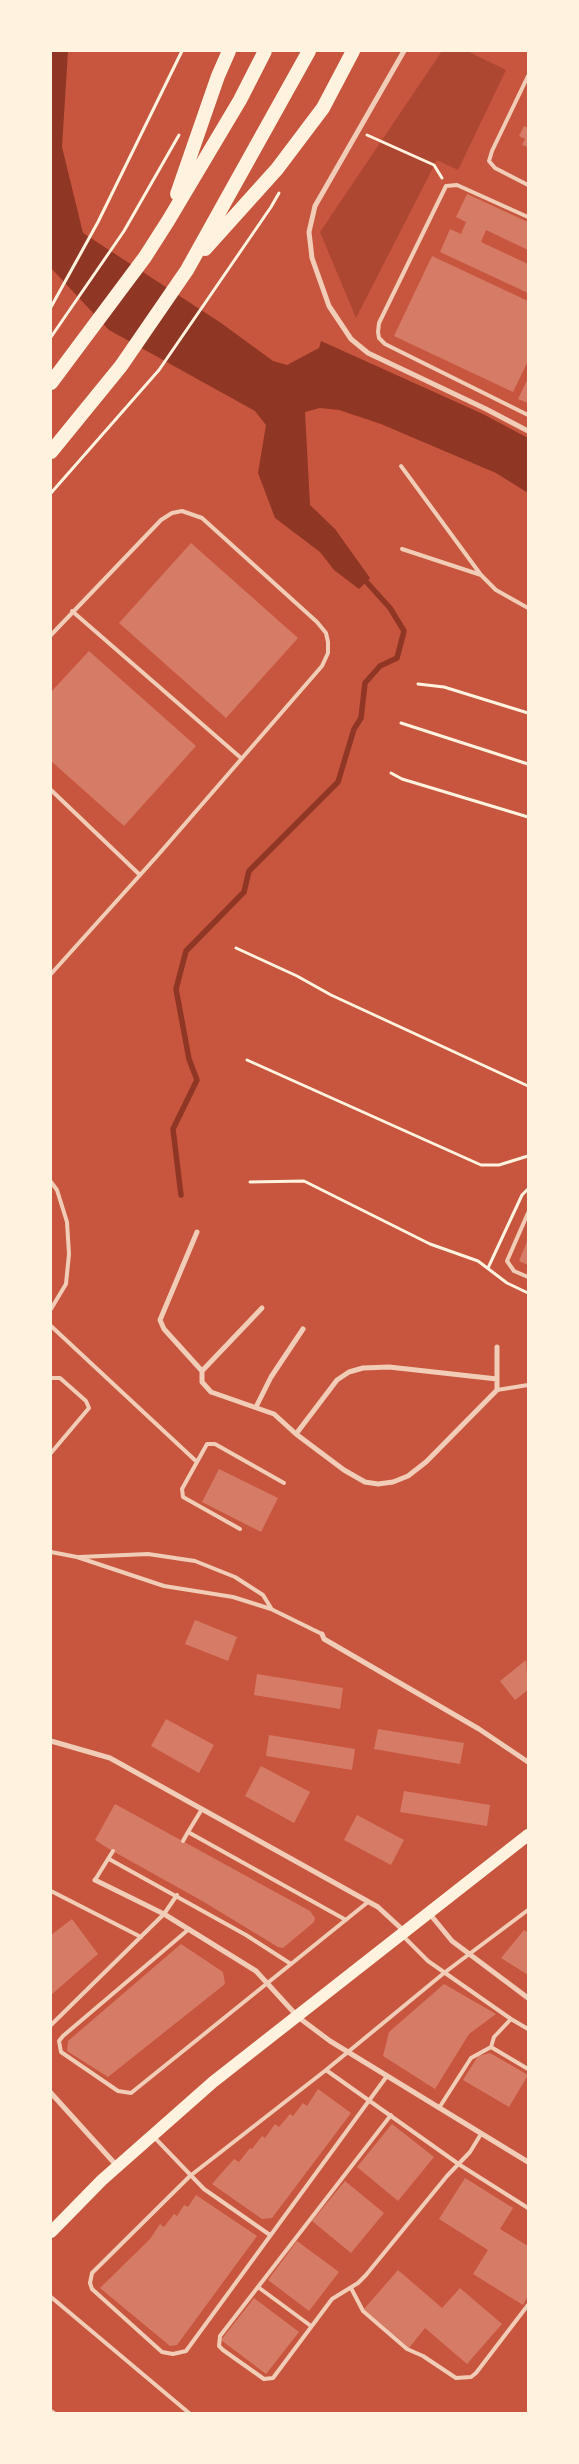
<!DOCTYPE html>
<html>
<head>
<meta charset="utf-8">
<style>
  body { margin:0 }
  #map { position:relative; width:579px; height:2464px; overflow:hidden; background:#c8553d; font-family:Figtree,sans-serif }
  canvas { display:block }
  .frame { position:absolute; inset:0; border:52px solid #fff3e0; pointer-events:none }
</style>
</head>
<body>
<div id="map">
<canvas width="579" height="2464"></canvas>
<div class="frame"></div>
</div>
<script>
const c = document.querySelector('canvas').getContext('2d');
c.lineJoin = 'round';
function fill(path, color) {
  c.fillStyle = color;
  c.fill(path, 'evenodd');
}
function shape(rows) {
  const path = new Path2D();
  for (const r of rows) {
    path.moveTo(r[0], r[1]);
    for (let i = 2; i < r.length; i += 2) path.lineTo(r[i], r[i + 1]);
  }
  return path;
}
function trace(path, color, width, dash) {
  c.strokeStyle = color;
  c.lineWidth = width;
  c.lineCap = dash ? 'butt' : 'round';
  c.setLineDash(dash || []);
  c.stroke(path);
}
fill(shape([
  [442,51,467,51,506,70,458,170,437,160,356,318,320,232]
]), '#ae4732');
fill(shape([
  [51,51,68,51,62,147,83,233,221,323,273,361,287,365,319,348,321,341,483,414,528,438,528,493,496,473,381,424,339,410,320,408,305,412,310,505,335,529,370,578,359,589,334,570,320,552,275,518,258,473,266,425,255,411,109,330,51,268]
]), '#8f3625');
trace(shape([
  [181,1195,173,1129,197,1080,189,1059,176,989,186,951,244,892,249,871,338,782,354,729,361,718,365,683,380,666,397,658,404,631,390,608,362,577]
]), '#8f3625', 5.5);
fill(shape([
  [524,126,528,128,528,147,522,145,525,139,519,136],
  [467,194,528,222,528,250,486,230,481,242,528,264,528,293,440,252,450,229,461,234,466,222,456,217],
  [432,256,528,301,528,361,513,392,394,336],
  [528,378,528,403,518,399],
  [191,543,298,638,226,718,119,623],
  [89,651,196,746,124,826,51,761,51,692],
  [528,1239,528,1265,519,1261],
  [219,1469,278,1498,261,1532,202,1502],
  [195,1620,237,1637,228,1661,185,1644],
  [526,1660,528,1690,515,1700,500,1681],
  [257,1674,343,1688,340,1709,254,1695],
  [166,1719,214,1745,199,1773,151,1746],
  [378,1729,464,1743,460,1764,374,1749],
  [269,1735,355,1749,352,1770,266,1756],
  [261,1766,310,1792,294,1823,245,1796],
  [404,1791,490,1805,487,1826,400,1812],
  [115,1804,310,1911,315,1918,314,1922,283,1948,278,1947,204,1902,109,1849,95,1840],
  [357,1815,404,1840,391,1865,344,1840],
  [72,1919,98,1954,51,1995,51,1935],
  [524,1930,527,1932,528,1930,528,1975,501,1958],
  [181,1944,223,1972,225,1984,108,2077,67,2051,68,2041],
  [444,1984,496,2014,469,2034,435,2089,383,2056,389,2032],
  [490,2053,528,2075,509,2107,463,2080,478,2056],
  [318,2089,351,2113,272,2218,262,2219,212,2184,234,2159,239,2162,250,2148,252,2149,262,2136,265,2138,275,2124,279,2127,290,2114,293,2116,303,2103,307,2106],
  [392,2124,434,2157,398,2201,357,2167],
  [465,2178,513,2208,500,2229,528,2246,528,2296,523,2305,473,2274,488,2250,439,2219],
  [345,2181,384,2213,351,2253,312,2221],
  [196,2195,257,2236,177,2345,170,2346,100,2288,150,2239,160,2224,164,2227,174,2214,177,2216,184,2205,188,2207],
  [297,2241,339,2272,309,2311,268,2280],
  [398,2270,442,2308,460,2288,502,2324,467,2364,425,2328,409,2348,364,2309],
  [254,2298,299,2332,266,2374,221,2340]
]), '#d67c66');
trace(shape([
  [367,135,434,165,442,178],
  [51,307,98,222,182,51],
  [51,337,124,231,179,135],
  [51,493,159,370,271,207,279,193],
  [418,684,444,687,528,713],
  [401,723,528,764],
  [391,773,402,779,528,817],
  [236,948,297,976,331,995,528,1086],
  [247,1060,481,1165,499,1165,528,1156],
  [250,1182,304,1181,430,1244,478,1261,507,1283,528,1293],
  [488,1268,522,1195,528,1189]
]), '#fff3e0', 3);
trace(shape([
  [528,76,492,151,489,161,495,168,528,185],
  [528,217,457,185,446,186,379,323,378,332,379,338,385,344,528,415],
  [401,466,481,575,496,590,528,608],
  [402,549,481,575],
  [72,611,241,758],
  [51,635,161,520,172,513,182,511,202,518,317,622,326,633,328,642,328,653,322,666,158,855,51,974],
  [51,790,140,875],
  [51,1182,57,1190,67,1222,69,1254,66,1284,51,1309],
  [528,1213,507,1261,514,1271,528,1277],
  [51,1326,197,1462],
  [51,1378,60,1378,86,1401,89,1408,51,1453],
  [497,1390,528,1385],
  [240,1529,183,1497,182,1489,207,1444,215,1444,284,1483],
  [51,1552,77,1557,164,1586,233,1597,271,1609,322,1634],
  [79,1557,148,1554,195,1561,235,1577,263,1595,271,1608],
  [202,1809,188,1832,346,1920],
  [183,1841,188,1832],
  [109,1859,246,1935,291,1964],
  [95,1880,113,1851],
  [51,1891,141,1937],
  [189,1929,63,2036,59,2041,61,2052,118,2091,131,2093,368,1902],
  [403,1936,428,1961,511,2019,494,2037,491,2047],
  [511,2019,528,2029],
  [51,2025,164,1914,177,1895],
  [491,2047,528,2069],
  [326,2070,460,2165,528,2208],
  [387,2076,186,2351,173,2354,162,2352,92,2289,90,2283,92,2273,190,2176,326,2070,444,1973,528,1910],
  [439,2108,471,2058,491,2047],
  [391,2115,220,2336,219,2346,223,2350,264,2379,273,2378,332,2299,358,2283,366,2275,447,2176,470,2152,481,2134],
  [154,2137,204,2189,270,2235],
  [258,2287,311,2326],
  [351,2288,363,2311,407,2349,423,2356,456,2378,471,2377,476,2373,528,2305],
  [51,2297,189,2413],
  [51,2411,54,2413]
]), '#f1ccb7', 4);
trace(shape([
  [404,51,315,206,309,232,312,258,329,306,351,339,368,353,486,409,528,431],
  [197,1232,160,1320,164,1329,202,1371],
  [262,1308,202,1371,202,1382,211,1392,274,1414,296,1434,344,1470,365,1482,378,1484,393,1482,408,1476,426,1462,497,1390,497,1379,389,1367,363,1368,349,1372,337,1380,296,1434],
  [497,1379,497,1347],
  [256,1407,271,1377,303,1329],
  [322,1634,324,1639,479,1729,528,1762],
  [51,1741,110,1758,378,1907,404,1931],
  [95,1880,164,1914,256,1971,298,2017,330,2041,528,2162],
  [429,1913,452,1941,528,1998],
  [51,2093,117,2166]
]), '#f1ccb7', 5);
trace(shape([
  [51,2232,102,2180,213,2082,528,1835]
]), '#fff3e0', 12);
trace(shape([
  [177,194,218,76,229,51],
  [205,249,277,169,323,108,353,51],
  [51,383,145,257,168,221,240,100,265,51],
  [51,452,121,366,187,270,309,51]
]), '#fff3e0', 14);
</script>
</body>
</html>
